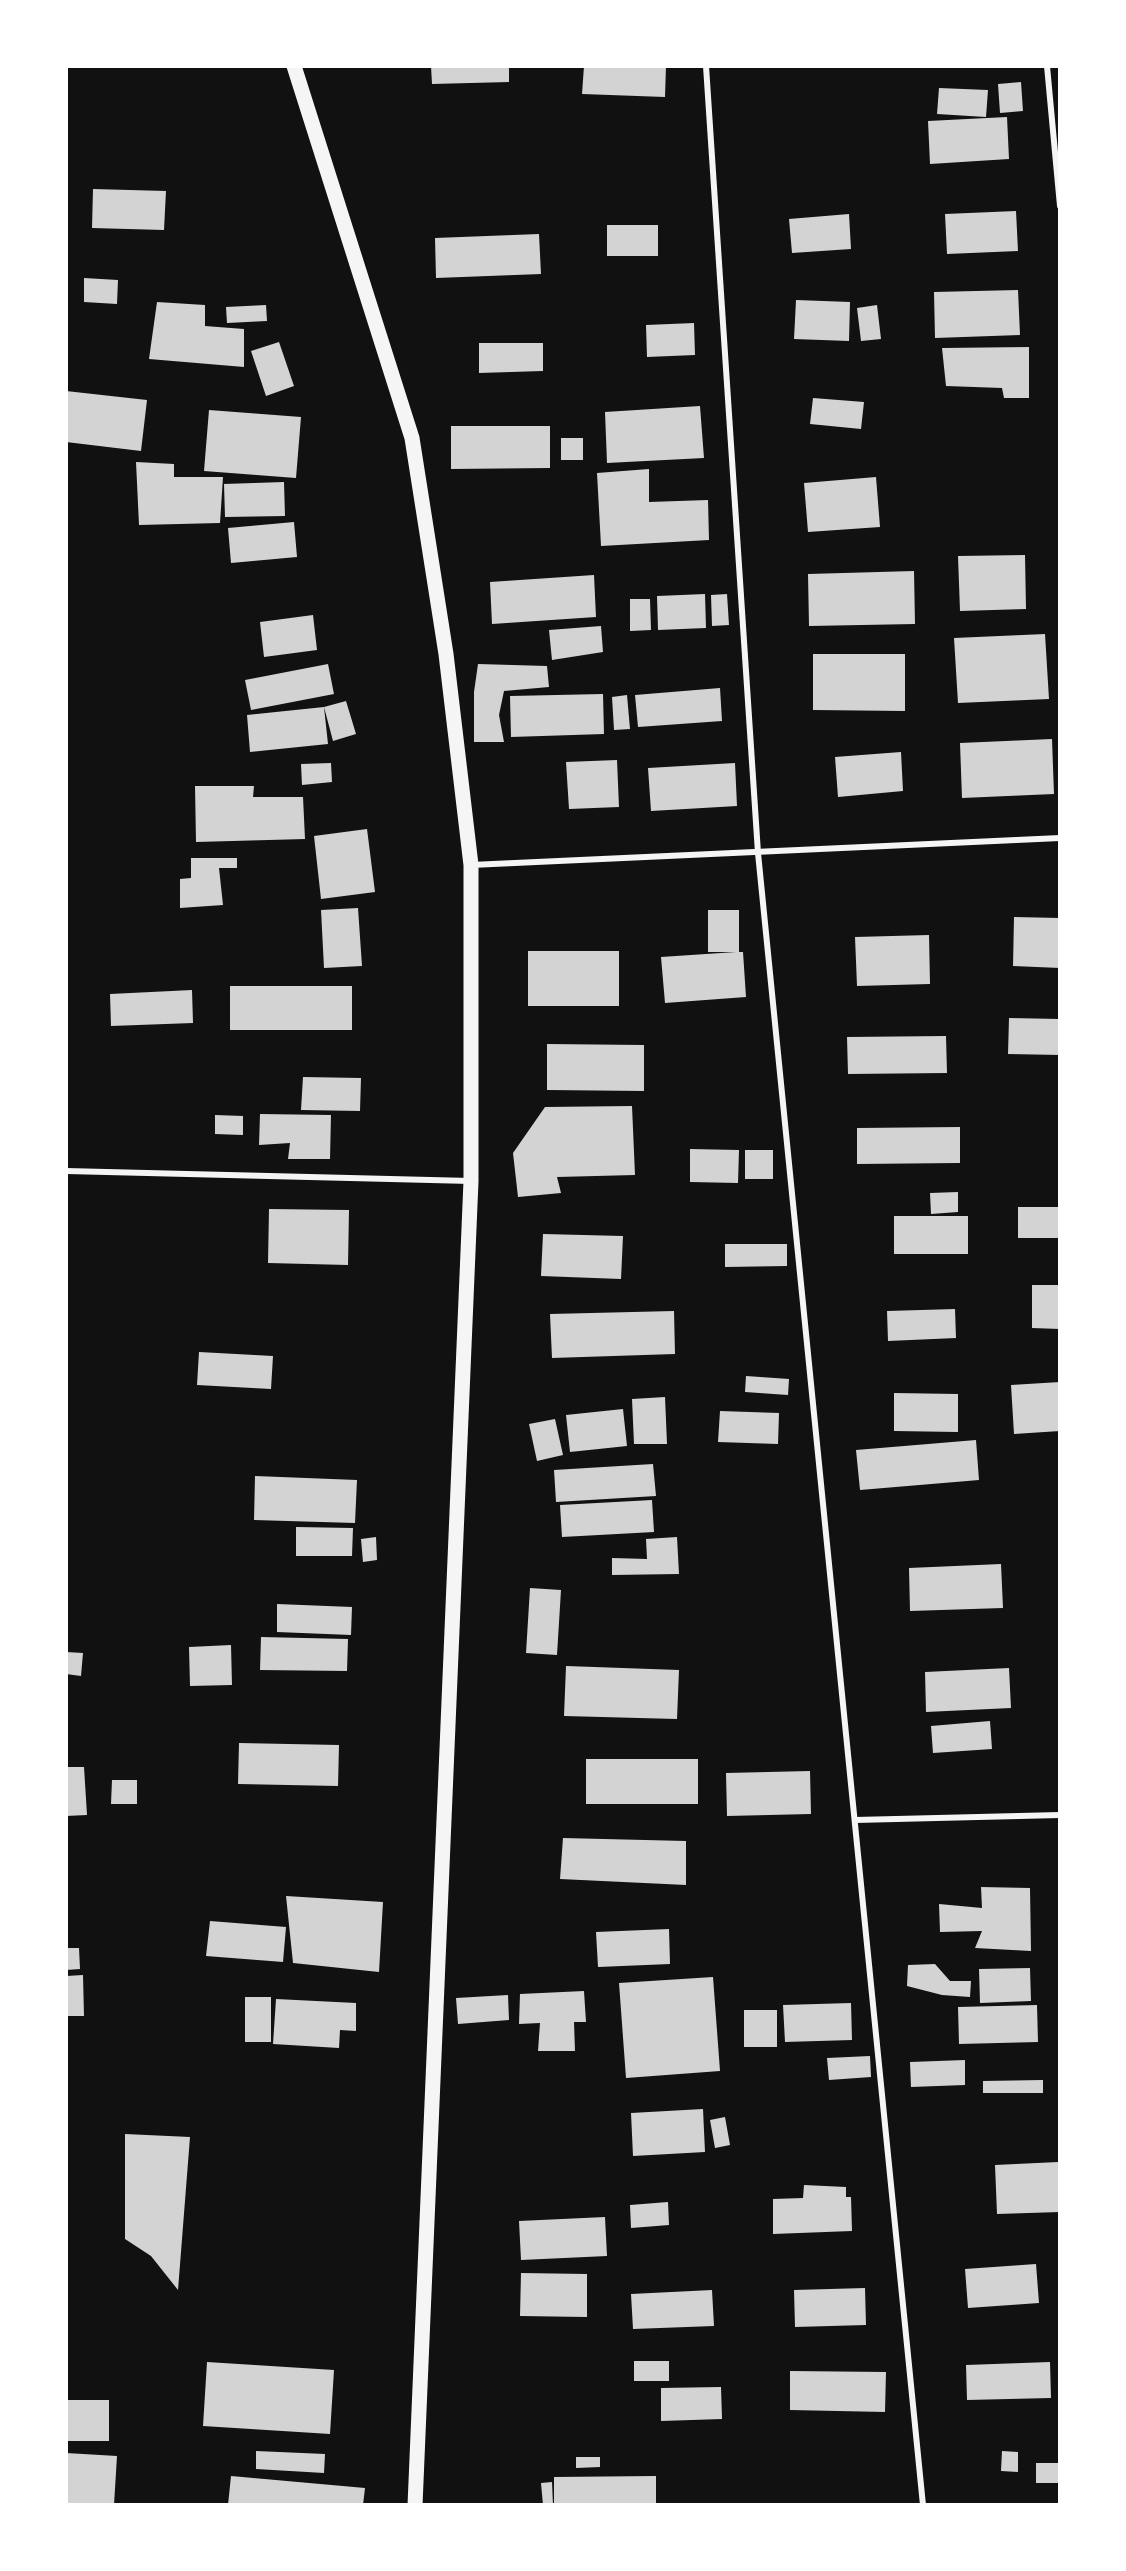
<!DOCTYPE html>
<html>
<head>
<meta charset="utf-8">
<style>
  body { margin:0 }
  #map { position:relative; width:1126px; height:2571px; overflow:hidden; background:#111; font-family:"Noto Serif",serif }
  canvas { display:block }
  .frame { position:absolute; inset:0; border:68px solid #fff; pointer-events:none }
</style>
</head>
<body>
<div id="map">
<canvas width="1126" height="2571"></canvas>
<div class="frame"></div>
</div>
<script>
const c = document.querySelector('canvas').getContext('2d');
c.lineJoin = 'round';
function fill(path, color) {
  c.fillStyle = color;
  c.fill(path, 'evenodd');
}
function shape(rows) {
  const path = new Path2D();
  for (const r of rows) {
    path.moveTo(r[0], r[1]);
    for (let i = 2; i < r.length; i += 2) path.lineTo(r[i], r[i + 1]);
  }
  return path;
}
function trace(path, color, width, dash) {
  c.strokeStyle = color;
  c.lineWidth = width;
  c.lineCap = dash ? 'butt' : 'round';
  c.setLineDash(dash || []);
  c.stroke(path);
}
fill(shape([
  [431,66,509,66,509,82,432,84],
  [584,66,666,66,665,97,582,94],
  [1021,82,1023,111,1000,113,998,84],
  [939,88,988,90,986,117,937,114],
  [1007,117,1009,159,930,164,928,121],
  [93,189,166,191,164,230,92,228],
  [1016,211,1018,251,947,254,945,214],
  [849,214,851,249,792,253,789,219],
  [607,225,658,225,658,256,607,256],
  [539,234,541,274,436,278,435,238],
  [84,278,118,280,117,304,84,302],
  [1018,290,1020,335,935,338,934,292],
  [796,300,850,302,849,341,794,339],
  [157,302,205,305,205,326,244,329,244,367,149,359],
  [266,305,267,321,227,323,226,307],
  [877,305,881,339,861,341,857,308],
  [694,323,695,355,647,357,646,325],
  [279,342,294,386,266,396,251,351],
  [479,343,543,343,543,371,479,373],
  [1029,347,1029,398,1004,398,1002,388,946,386,942,348],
  [66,391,147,400,141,451,66,442],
  [813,398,864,402,861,429,810,424],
  [700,406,704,458,607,463,605,412],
  [209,410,301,417,296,478,204,471],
  [451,426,550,426,550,468,451,469],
  [561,438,583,438,583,460,561,460],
  [136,462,174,464,174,477,223,477,220,523,139,525],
  [649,469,649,502,708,500,709,540,601,546,597,473],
  [876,477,880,527,808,532,804,483],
  [284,482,285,516,225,517,224,484],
  [294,522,297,557,231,563,228,528],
  [1025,555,1026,609,960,611,958,556],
  [914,571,915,624,809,626,808,574],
  [594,575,596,617,492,624,490,582],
  [705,594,706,628,658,630,657,596],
  [727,594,729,625,712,626,711,595],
  [630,599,650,599,651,630,630,631],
  [313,615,317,650,264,657,260,622],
  [601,626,603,652,552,660,549,630],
  [1045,634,1049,699,958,703,954,638],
  [813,654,905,654,905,711,813,710],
  [328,664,334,694,251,710,245,680],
  [478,664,547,666,549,687,504,691,499,715,504,742,474,742,474,692],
  [720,688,722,721,638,727,635,695],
  [603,694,604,734,511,737,510,696],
  [627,695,630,729,614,730,612,697],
  [346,701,356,734,333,741,324,707,328,744,250,752,247,715,324,707],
  [1052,739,1054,794,962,798,960,743],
  [901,752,903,791,838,797,835,757],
  [617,760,619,807,569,809,566,762],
  [331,763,332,782,302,785,301,764],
  [735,763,737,806,651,811,648,768],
  [195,786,254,786,253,797,303,797,305,839,196,842],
  [367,829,375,892,321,899,314,836],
  [191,858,237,858,237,868,219,868,223,905,180,908,180,879,191,878],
  [358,908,362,966,324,968,321,910],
  [708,910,739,910,739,952,743,952,746,997,665,1003,661,957,736,952,708,952],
  [1014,917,1060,918,1060,968,1013,966],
  [929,935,930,984,857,986,855,937],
  [528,951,619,951,619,1006,528,1006],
  [230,986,352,986,352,1030,230,1030],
  [192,990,193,1023,111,1026,110,994],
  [1009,1018,1060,1019,1060,1055,1008,1054],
  [946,1036,947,1073,848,1074,847,1037],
  [547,1044,644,1045,644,1091,547,1090],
  [303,1077,361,1078,360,1111,301,1110],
  [632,1106,635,1175,557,1177,561,1193,518,1197,513,1153,545,1107],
  [260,1114,331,1115,330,1159,288,1159,290,1143,259,1145],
  [215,1115,243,1116,243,1135,215,1134],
  [960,1127,960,1163,857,1164,857,1128],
  [690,1149,739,1150,738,1183,690,1182],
  [745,1150,773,1150,773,1179,745,1179],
  [958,1192,958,1212,931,1214,930,1193],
  [1018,1207,1060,1207,1060,1238,1018,1238],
  [269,1209,349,1210,348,1265,268,1263],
  [894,1216,968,1216,968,1254,894,1254],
  [543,1234,623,1236,621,1279,541,1276],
  [725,1244,787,1244,787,1266,725,1267],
  [1032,1285,1060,1285,1060,1329,1032,1328],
  [955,1309,956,1338,888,1341,887,1311],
  [674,1311,675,1354,552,1358,550,1314],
  [199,1352,273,1356,271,1389,197,1385],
  [746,1376,789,1379,788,1395,745,1392],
  [1060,1382,1060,1431,1014,1434,1011,1385],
  [894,1393,958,1394,958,1432,894,1431],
  [665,1397,667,1444,634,1444,632,1399],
  [623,1409,627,1446,570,1452,566,1415],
  [720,1411,779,1413,778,1444,718,1442],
  [555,1419,563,1455,537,1461,529,1424],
  [976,1440,979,1480,860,1490,856,1450],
  [653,1464,656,1496,556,1502,554,1470],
  [255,1476,357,1480,355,1523,254,1520],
  [652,1500,654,1532,562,1537,560,1505],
  [296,1527,353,1528,352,1556,296,1556],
  [376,1537,377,1560,363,1562,361,1539],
  [677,1537,679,1574,612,1575,612,1558,647,1559,646,1539],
  [1001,1564,1003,1608,910,1611,909,1568],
  [530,1588,561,1590,557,1655,526,1653],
  [277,1604,352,1607,351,1635,277,1632],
  [261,1637,348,1639,347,1671,260,1670],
  [231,1645,232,1685,190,1686,189,1647],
  [66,1652,83,1653,81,1676,66,1674],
  [566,1666,679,1670,677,1719,564,1716],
  [1009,1668,1011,1708,926,1712,925,1672],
  [990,1721,992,1749,933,1753,931,1726],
  [239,1743,339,1745,338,1786,238,1784],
  [586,1759,698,1759,698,1804,586,1804],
  [66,1767,84,1767,87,1815,66,1816],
  [810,1771,811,1814,727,1816,726,1773],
  [112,1780,137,1780,137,1804,111,1804],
  [563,1838,686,1841,686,1885,560,1879],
  [981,1887,1030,1888,1031,1951,975,1948,982,1931,940,1932,939,1904,982,1908],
  [286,1896,383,1902,379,1972,293,1963],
  [210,1921,286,1927,283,1962,206,1956],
  [669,1929,670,1964,598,1967,596,1932],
  [66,1948,79,1948,80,1969,66,1970],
  [935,1964,950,1981,971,1981,970,1997,942,1995,907,1986,908,1965],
  [1030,1968,1031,2001,980,2003,979,1969],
  [83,1975,84,2016,66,2016,66,1976],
  [713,1977,720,2071,626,2078,619,1983],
  [584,1991,586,2022,574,2022,575,2051,538,2051,540,2023,519,2024,520,1994],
  [508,1995,509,2020,458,2024,456,1998],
  [245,1997,271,1997,271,2042,245,2042],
  [276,1999,356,2003,356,2031,340,2030,339,2048,273,2044],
  [851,2003,852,2040,785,2042,783,2005],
  [1037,2005,1038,2042,959,2044,958,2007],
  [744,2010,777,2010,777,2047,744,2047],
  [870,2056,871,2077,829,2080,827,2058],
  [965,2060,965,2085,911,2087,910,2062],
  [1043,2080,1043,2093,983,2093,983,2081],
  [703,2109,705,2152,633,2156,631,2113],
  [725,2117,730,2145,715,2148,710,2120],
  [125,2134,190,2137,178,2290,151,2256,125,2239],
  [1058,2162,1060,2212,997,2214,995,2165],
  [804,2185,846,2187,846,2197,851,2197,852,2231,773,2234,773,2199,803,2198],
  [668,2202,669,2225,631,2228,630,2205],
  [605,2217,607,2256,521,2260,519,2221],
  [1036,2264,1039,2303,968,2308,965,2269],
  [521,2273,587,2274,587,2317,520,2316],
  [865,2288,866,2325,795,2327,794,2290],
  [712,2290,714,2326,633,2329,631,2294],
  [634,2361,669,2361,669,2381,634,2381],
  [207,2362,334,2370,330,2434,203,2426],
  [1050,2362,1051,2398,967,2400,966,2365],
  [790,2371,886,2372,885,2412,790,2410],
  [721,2387,722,2419,661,2421,661,2388],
  [66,2400,109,2400,109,2441,66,2441],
  [256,2451,325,2454,324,2473,256,2469],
  [1002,2451,1018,2452,1018,2472,1001,2471],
  [66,2453,117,2456,114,2505,66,2505],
  [576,2457,600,2457,600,2467,576,2468],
  [1036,2463,1060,2463,1060,2483,1036,2483],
  [231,2476,365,2488,363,2505,228,2505],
  [656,2476,656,2505,554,2505,554,2477],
  [552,2482,553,2505,543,2505,541,2483]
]), '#d3d3d3');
trace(shape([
  [706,66,758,853,923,2505],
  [1047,66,1060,206],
  [471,865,1060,838],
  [66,1171,471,1181],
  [855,1820,1060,1815]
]), '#f5f5f5', 6);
trace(shape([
  [294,66,412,438,446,654,471,865,471,1181,415,2505]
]), '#f5f5f5', 15);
</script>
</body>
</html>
